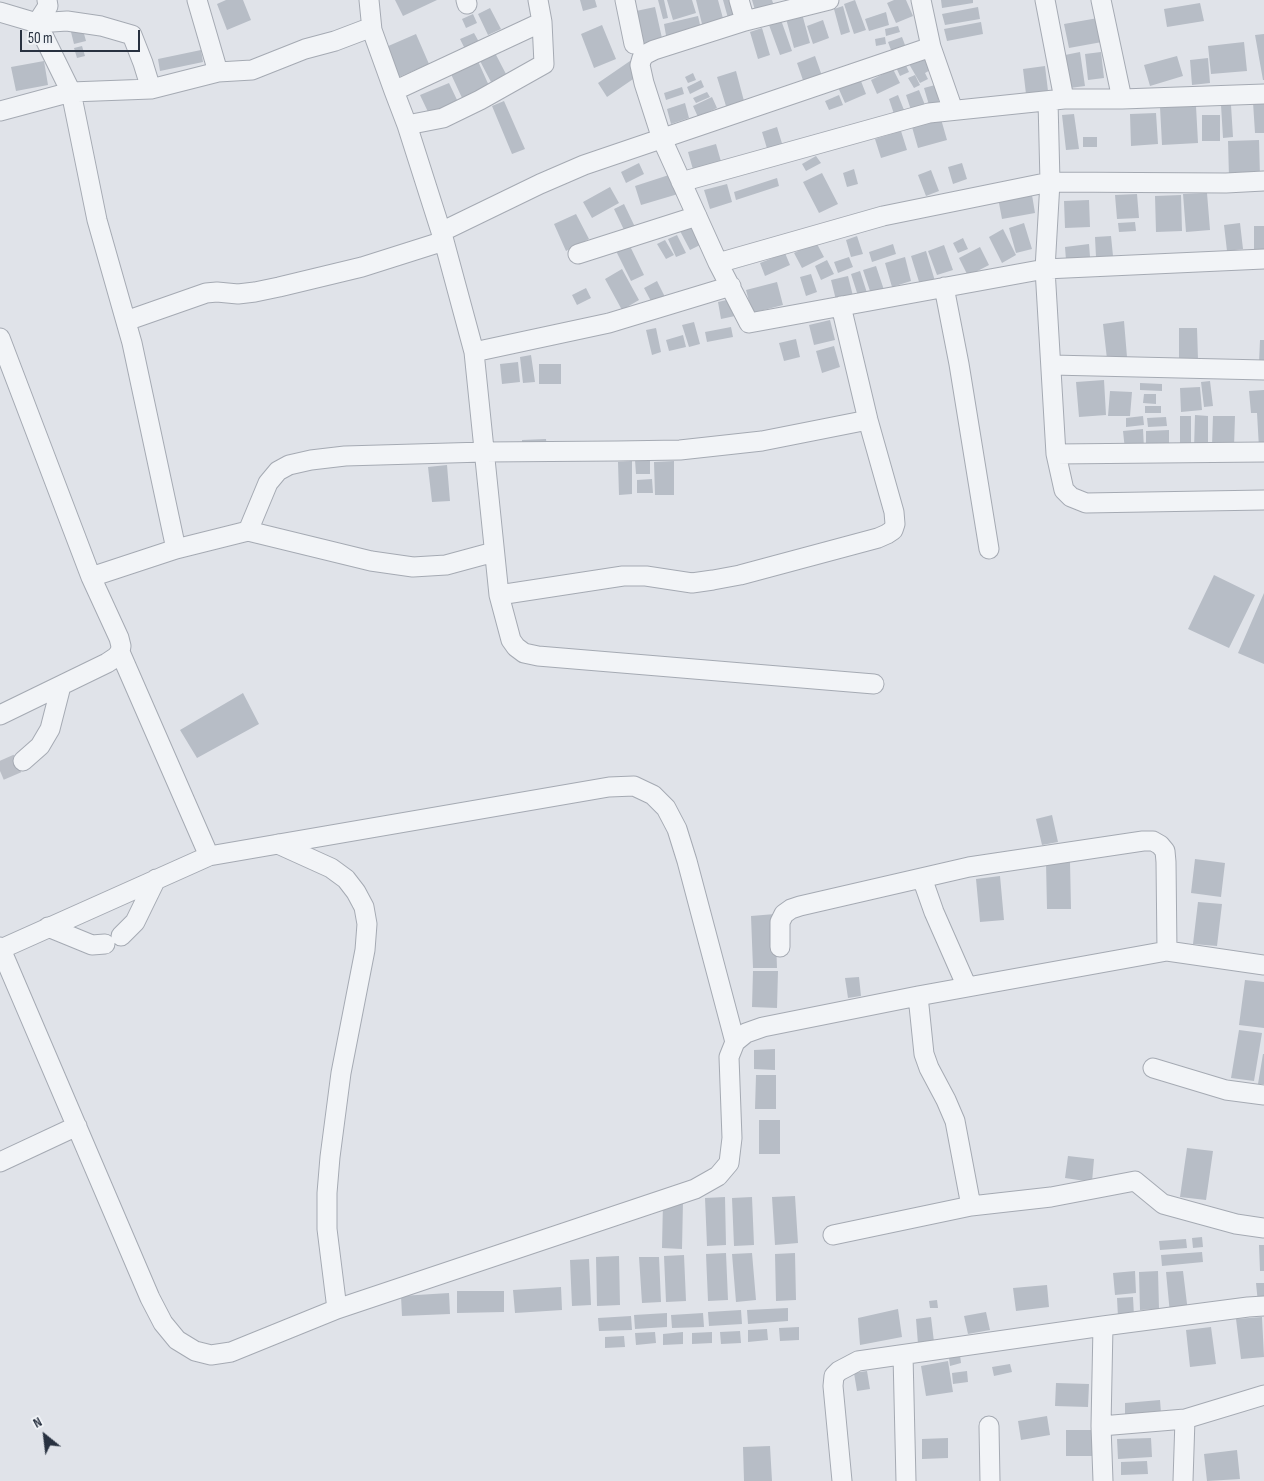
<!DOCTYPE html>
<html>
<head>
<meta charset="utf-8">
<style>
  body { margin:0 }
  #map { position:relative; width:1264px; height:1481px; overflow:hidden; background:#e0e3e9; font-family:"Sofia Sans Condensed",sans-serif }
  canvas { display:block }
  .north { position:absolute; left:20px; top:1411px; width:50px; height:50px; -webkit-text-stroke:4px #eff2f6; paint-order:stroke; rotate:331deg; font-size:14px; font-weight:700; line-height:20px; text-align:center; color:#283140 }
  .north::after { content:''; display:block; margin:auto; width:18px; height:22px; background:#283140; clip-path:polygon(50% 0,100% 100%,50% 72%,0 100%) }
  .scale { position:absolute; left:20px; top:30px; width:120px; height:22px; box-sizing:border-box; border:2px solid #283140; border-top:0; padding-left:6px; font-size:15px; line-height:18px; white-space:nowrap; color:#283140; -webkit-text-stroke:4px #eff2f6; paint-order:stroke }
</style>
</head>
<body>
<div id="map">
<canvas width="1264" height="1481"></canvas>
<div class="north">N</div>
<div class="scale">50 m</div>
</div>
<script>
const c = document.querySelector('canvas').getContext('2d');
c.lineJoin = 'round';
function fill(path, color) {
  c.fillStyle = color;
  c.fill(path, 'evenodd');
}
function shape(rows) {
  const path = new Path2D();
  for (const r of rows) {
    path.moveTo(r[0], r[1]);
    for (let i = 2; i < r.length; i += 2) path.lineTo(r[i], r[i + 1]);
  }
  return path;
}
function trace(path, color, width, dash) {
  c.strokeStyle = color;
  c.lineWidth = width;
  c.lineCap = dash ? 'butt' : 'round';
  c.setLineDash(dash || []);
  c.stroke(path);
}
fill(shape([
  [226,0,243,0,251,20,227,30,217,4],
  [395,0,437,0,403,16],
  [580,0,595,0,597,7,583,11],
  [658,0,664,0,668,18,663,19],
  [667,0,692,0,696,13,673,20],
  [696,0,718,0,724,22,703,28],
  [723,0,735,0,740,15,728,18],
  [752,0,772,0,774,6,755,10],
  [855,0,866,30,854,34,844,4],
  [894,0,906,0,913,16,896,23,887,3],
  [941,0,973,0,973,3,942,8],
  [1200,3,1204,21,1167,27,1164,9],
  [843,6,850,32,841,35,834,9],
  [655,7,664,47,644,51,636,11],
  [978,7,980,19,945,25,942,14],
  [490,8,501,29,488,35,478,14],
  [801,10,810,43,794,48,785,15],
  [886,12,889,25,869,31,865,19],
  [473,14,477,23,466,28,462,19],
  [698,16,702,33,667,41,664,24],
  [1098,18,1102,42,1069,48,1064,24],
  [781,20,792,51,780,55,769,25],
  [823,20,829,38,813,44,807,26],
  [981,22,983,34,947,41,944,29],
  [602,25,616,59,594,68,581,34],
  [898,26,900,32,886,36,885,29],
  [762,28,770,55,758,59,750,32],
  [83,30,86,41,74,44,71,32],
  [474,33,479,42,465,49,460,39],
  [416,34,429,64,399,77,386,47],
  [1264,34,1264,80,1263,80,1255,35],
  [885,37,886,44,876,46,875,39],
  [902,37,908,53,894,58,888,42],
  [1244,42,1247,71,1211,74,1208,46],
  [82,46,85,56,77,58,74,48],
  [201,50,203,62,160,71,158,59],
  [494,51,506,74,491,82,479,59],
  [1080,52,1085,86,1070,88,1065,55],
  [1101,52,1104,78,1088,80,1085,54],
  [815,56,822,76,804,83,797,63],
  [1177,56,1183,76,1150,86,1144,65],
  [928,57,934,68,925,73,928,79,920,83,909,64,917,59,919,62],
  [1208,58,1210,83,1192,85,1190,60],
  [477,59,490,88,463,100,450,72],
  [903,59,909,72,900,76,894,63],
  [44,61,48,85,16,91,11,67],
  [630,61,639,75,607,97,598,83],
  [1045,66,1048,91,1026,94,1023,69],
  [893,69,900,83,877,94,871,80],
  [736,71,744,101,726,106,717,77],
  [693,73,696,80,688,83,685,77],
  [915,75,920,85,914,88,908,78],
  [859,76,866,94,845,103,837,85],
  [701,80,704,87,690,94,687,87],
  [449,83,458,102,429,114,420,95],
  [935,85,939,102,929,105,924,88],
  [682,87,684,94,666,100,664,93],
  [919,90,925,105,911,110,906,95],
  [707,92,710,97,696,103,693,98],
  [839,95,843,105,829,110,825,101],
  [898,95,904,110,894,114,889,99],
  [712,97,717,108,698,117,693,106],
  [504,101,525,149,512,154,492,106],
  [1264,101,1264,133,1255,133,1253,102],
  [685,103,689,118,671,124,667,109],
  [1221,105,1231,105,1233,137,1223,138],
  [1196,106,1198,143,1162,145,1160,107],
  [1156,113,1158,144,1131,146,1130,114],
  [1074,114,1079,149,1066,150,1062,115],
  [1202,115,1220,115,1220,141,1202,141],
  [941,119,947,140,918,148,912,127],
  [777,127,784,150,769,155,762,132],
  [901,131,907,150,881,158,875,139],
  [1083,137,1097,137,1097,147,1083,147],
  [1259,140,1260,176,1229,177,1228,141],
  [716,144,722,165,694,173,688,152],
  [816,156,821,163,806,171,802,164],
  [639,163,644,174,626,183,621,172],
  [962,163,967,179,953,184,948,167],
  [854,169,858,184,847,187,843,173],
  [931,170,939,191,926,196,918,175],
  [822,173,838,204,819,213,803,182],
  [672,174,678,194,641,205,635,186],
  [777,178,779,186,736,200,734,192],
  [727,184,732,202,710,209,704,190],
  [610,187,619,203,592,218,583,202],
  [1207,193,1210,230,1186,232,1183,194],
  [1137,194,1139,218,1117,219,1115,195],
  [1032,195,1035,213,1002,219,998,198],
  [1181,195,1182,231,1156,232,1155,196],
  [1089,200,1090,227,1065,228,1064,201],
  [624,204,635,227,625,232,614,209],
  [576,214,589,239,566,251,554,224],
  [1135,222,1136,231,1119,232,1118,223],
  [696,223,706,242,690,250,680,231],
  [1024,223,1032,249,1016,253,1009,228],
  [1240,223,1243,249,1227,251,1224,225],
  [1254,226,1264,226,1264,250,1254,250],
  [1003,229,1016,255,1002,263,989,237],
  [677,235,686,253,676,257,668,239],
  [857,236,863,254,851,257,846,240],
  [1111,236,1113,256,1096,257,1095,237],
  [963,238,968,249,958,253,953,243],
  [665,240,674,255,666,259,657,244],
  [816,242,824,257,802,268,794,253],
  [629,244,644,275,631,281,616,251],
  [893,244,896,254,872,262,869,252],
  [1089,244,1090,257,1066,260,1065,247],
  [944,245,953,270,937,275,928,251],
  [980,247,989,265,968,276,959,258],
  [926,251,935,281,920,285,911,256],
  [785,253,790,265,765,276,760,263],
  [849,257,853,267,838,273,834,262],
  [905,257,911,281,892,287,885,263],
  [827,260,834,274,821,280,815,266],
  [876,266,884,290,871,294,863,270],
  [622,269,639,300,622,310,605,279],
  [860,271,868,296,859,299,851,274],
  [811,274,817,292,806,296,800,277],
  [848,276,854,300,837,304,831,280],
  [657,281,665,297,652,303,644,288],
  [777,282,783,305,752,313,746,290],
  [586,288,591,298,577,305,572,295],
  [731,299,735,316,721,319,718,302],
  [830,320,835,340,814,345,809,325],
  [1124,321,1127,357,1107,359,1103,324],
  [694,322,700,344,689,347,682,325],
  [731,327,733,337,707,342,705,332],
  [656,328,661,352,652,355,646,330],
  [1179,328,1197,328,1198,360,1179,361],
  [683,335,686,347,669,351,666,340],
  [796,339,800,357,784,361,779,343],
  [1260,340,1264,340,1264,363,1259,363],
  [834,346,840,367,822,373,816,351],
  [531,355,535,382,523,383,520,357],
  [518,362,520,382,502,384,500,364],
  [539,364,561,364,561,384,539,384],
  [1104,380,1106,415,1079,417,1076,382],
  [1210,381,1213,406,1204,407,1201,382],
  [1140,383,1162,384,1162,391,1140,390],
  [1200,387,1202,410,1181,412,1180,388],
  [1264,390,1264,448,1259,448,1257,413,1251,413,1249,391],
  [1110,391,1132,392,1130,416,1108,416],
  [1144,394,1156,394,1156,404,1143,403],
  [1145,406,1161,406,1161,413,1145,413],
  [1195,415,1208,416,1208,450,1194,450],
  [1143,416,1144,425,1126,427,1126,418],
  [1180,416,1191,416,1191,450,1180,450],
  [1213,416,1235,416,1234,447,1212,446],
  [1166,417,1167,426,1148,427,1147,418],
  [1143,429,1144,449,1125,450,1123,431],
  [1169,430,1169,445,1146,445,1146,431],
  [546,439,547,449,522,450,522,440],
  [650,459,650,474,636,474,635,460],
  [632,461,632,494,619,495,618,462],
  [674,461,674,495,655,495,654,462],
  [447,465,450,501,432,502,428,467],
  [652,479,653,493,637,493,637,480],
  [1214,575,1255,595,1229,648,1188,629],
  [1264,593,1264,664,1238,653],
  [243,693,259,724,197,758,180,730],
  [1052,815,1058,842,1042,845,1036,819],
  [1195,859,1225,863,1221,897,1191,893],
  [1046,862,1070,862,1071,909,1047,909],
  [1000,876,1004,920,980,922,976,879],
  [1198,902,1222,904,1217,946,1193,944],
  [775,914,777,968,753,968,751,916],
  [753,971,778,971,777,1008,752,1007],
  [859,977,861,996,848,998,845,978],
  [1245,980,1264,982,1264,1028,1239,1025],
  [1239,1030,1262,1033,1254,1081,1231,1078],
  [775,1049,775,1070,754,1069,754,1050],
  [1263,1054,1264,1054,1264,1084,1258,1084],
  [756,1075,776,1075,776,1109,755,1109],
  [759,1120,780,1120,780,1154,759,1154],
  [1187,1148,1213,1151,1206,1200,1180,1197],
  [1068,1156,1094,1159,1092,1182,1065,1178],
  [795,1196,798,1243,775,1245,772,1197],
  [725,1197,726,1245,707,1246,705,1198],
  [752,1197,754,1245,734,1246,732,1198],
  [663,1201,683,1201,682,1249,662,1248],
  [1202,1237,1203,1247,1193,1248,1192,1238],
  [1186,1239,1187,1248,1160,1250,1159,1241],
  [1259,1245,1264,1245,1264,1271,1260,1271],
  [1202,1252,1203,1262,1162,1266,1161,1255],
  [726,1253,728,1300,708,1301,706,1254],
  [752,1253,756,1300,736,1302,732,1254],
  [795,1253,796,1300,776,1301,775,1254],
  [684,1255,686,1301,666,1302,664,1256],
  [619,1256,620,1305,597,1306,596,1257],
  [639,1257,659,1257,661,1302,642,1303],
  [589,1259,591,1305,572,1306,570,1260],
  [1135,1271,1136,1293,1115,1295,1113,1273],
  [1158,1271,1159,1309,1140,1310,1139,1272],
  [1183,1271,1188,1312,1170,1314,1166,1272],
  [1256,1283,1264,1283,1264,1303,1258,1303],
  [1047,1285,1049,1307,1016,1311,1013,1288],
  [561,1287,562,1310,515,1313,513,1290],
  [457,1291,504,1291,504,1312,457,1313],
  [449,1293,450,1314,402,1316,401,1296],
  [1133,1297,1134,1316,1118,1317,1117,1298],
  [937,1300,938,1308,930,1308,929,1301],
  [788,1308,788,1321,748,1324,747,1310],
  [898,1309,902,1337,860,1345,858,1318],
  [741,1310,742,1324,709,1326,708,1312],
  [986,1312,990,1330,968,1334,964,1316],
  [667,1313,667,1327,635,1329,634,1315],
  [703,1313,704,1327,672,1328,671,1315],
  [631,1316,632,1330,599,1331,598,1318],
  [931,1317,934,1342,918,1344,916,1319],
  [1262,1317,1264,1357,1241,1359,1236,1319],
  [799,1327,799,1340,780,1341,779,1328],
  [1211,1327,1216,1364,1190,1367,1186,1330],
  [767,1329,768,1340,748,1342,748,1330],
  [740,1331,741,1343,721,1344,720,1332],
  [655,1332,656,1343,636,1345,635,1333],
  [683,1332,683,1344,663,1345,663,1334],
  [712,1332,712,1343,692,1344,692,1333],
  [624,1336,625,1347,605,1348,605,1337],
  [960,1355,961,1363,950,1366,949,1358],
  [948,1361,953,1392,926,1396,921,1366],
  [1010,1364,1012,1372,994,1376,992,1367],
  [867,1371,870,1389,857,1391,854,1373],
  [967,1371,968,1382,953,1384,952,1373],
  [1056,1383,1089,1384,1088,1407,1055,1406],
  [1160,1400,1161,1413,1125,1415,1125,1403],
  [1047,1416,1050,1435,1021,1440,1018,1421],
  [1066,1430,1096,1430,1096,1456,1066,1456],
  [948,1438,948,1458,922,1459,922,1439],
  [1151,1438,1152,1457,1118,1459,1117,1439],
  [770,1446,772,1481,744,1481,743,1447],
  [1237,1450,1240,1479,1207,1481,1204,1454],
  [1147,1461,1148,1474,1121,1475,1121,1462]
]), '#b7bdc6');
trace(shape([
  [0,771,23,761]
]), '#bbbfc7', 19, [19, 9]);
const minor = shape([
  [47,0,48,6,37,23,71,92,97,220,132,343,176,549],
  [197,0,218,72],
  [369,0,372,30,394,91,407,125,444,241,474,352,609,323,731,286],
  [466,0,467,4],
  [625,0,634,44],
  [739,0,745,21],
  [921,0,931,47,953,110],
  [1045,0,1064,99],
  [1101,0,1122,99],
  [0,12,37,23,67,21,101,26,132,35,143,63,151,89],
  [394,91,542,22,538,0],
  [1048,101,1050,182,883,216,718,263,749,323,1045,269,1264,259],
  [0,111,71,92,151,89,218,72,252,70,305,49,335,41,364,30,372,30],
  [407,125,443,118,480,100,544,64,542,22],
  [1264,181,1226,183,1050,182,1045,269,1056,454,1064,490,1071,497,1086,503,1264,500],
  [681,182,929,113,1064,99,1122,99,1264,94],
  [441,232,540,184,584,165,931,47],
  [578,254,697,216],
  [718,263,662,139,644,83,640,65,642,58,646,54,654,50,745,21,829,0],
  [944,287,959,364,989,549],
  [126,321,206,293,217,292,238,294,255,292,279,287,362,267,444,241],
  [0,338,91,577,119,638,121,646,120,652,116,657,107,663,0,715],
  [474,352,499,595,511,640,516,647,524,653,538,656,874,684],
  [1052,365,1264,370],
  [1056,454,1264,452],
  [248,531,268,483,278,471,289,465,311,460,345,456,484,452,617,451,680,450,762,441,868,420],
  [91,577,176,549,248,531,371,561,413,567,446,565,494,552],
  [499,595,623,576,646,576,692,583,713,580,740,575,878,538,887,534,893,530,895,524,894,512,868,420,841,306],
  [120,652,209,856],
  [23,761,40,746,50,729,61,686],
  [278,844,331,868,346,879,356,892,364,907,367,924,365,950,341,1073,330,1157,327,1193,327,1229,337,1309],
  [922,878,934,912,967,987],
  [48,927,92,945,105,944],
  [121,936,135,922,156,879],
  [0,947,150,1298,163,1323,177,1340,195,1351,211,1355,231,1352,337,1309,695,1189,718,1176,729,1163,732,1138,729,1057,735,1042,746,1033,763,1027,918,996,1167,951,1264,965],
  [780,947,780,922,784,914,791,909,800,906,969,867,1143,841,1153,841,1160,845,1165,851,1166,862,1167,951],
  [1,949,209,856,609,787,634,786,653,795,666,808,677,829,687,861,735,1042],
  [918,996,924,1054,929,1068,946,1100,955,1121,971,1206],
  [1153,1068,1226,1090,1264,1095],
  [0,1162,77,1126],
  [833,1235,971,1206,1051,1197,1135,1181,1163,1204,1236,1224,1264,1228],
  [903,1355,906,1481],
  [989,1426,990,1481],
  [1101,1426,1185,1419,1264,1395],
  [842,1481,833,1386,834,1376,839,1371,858,1361,1103,1326,1248,1307,1264,1306],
  [1103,1481,1101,1426,1103,1326],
  [1183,1481,1185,1419]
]);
trace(minor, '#a5aab3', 21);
trace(minor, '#f2f4f7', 19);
</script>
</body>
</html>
